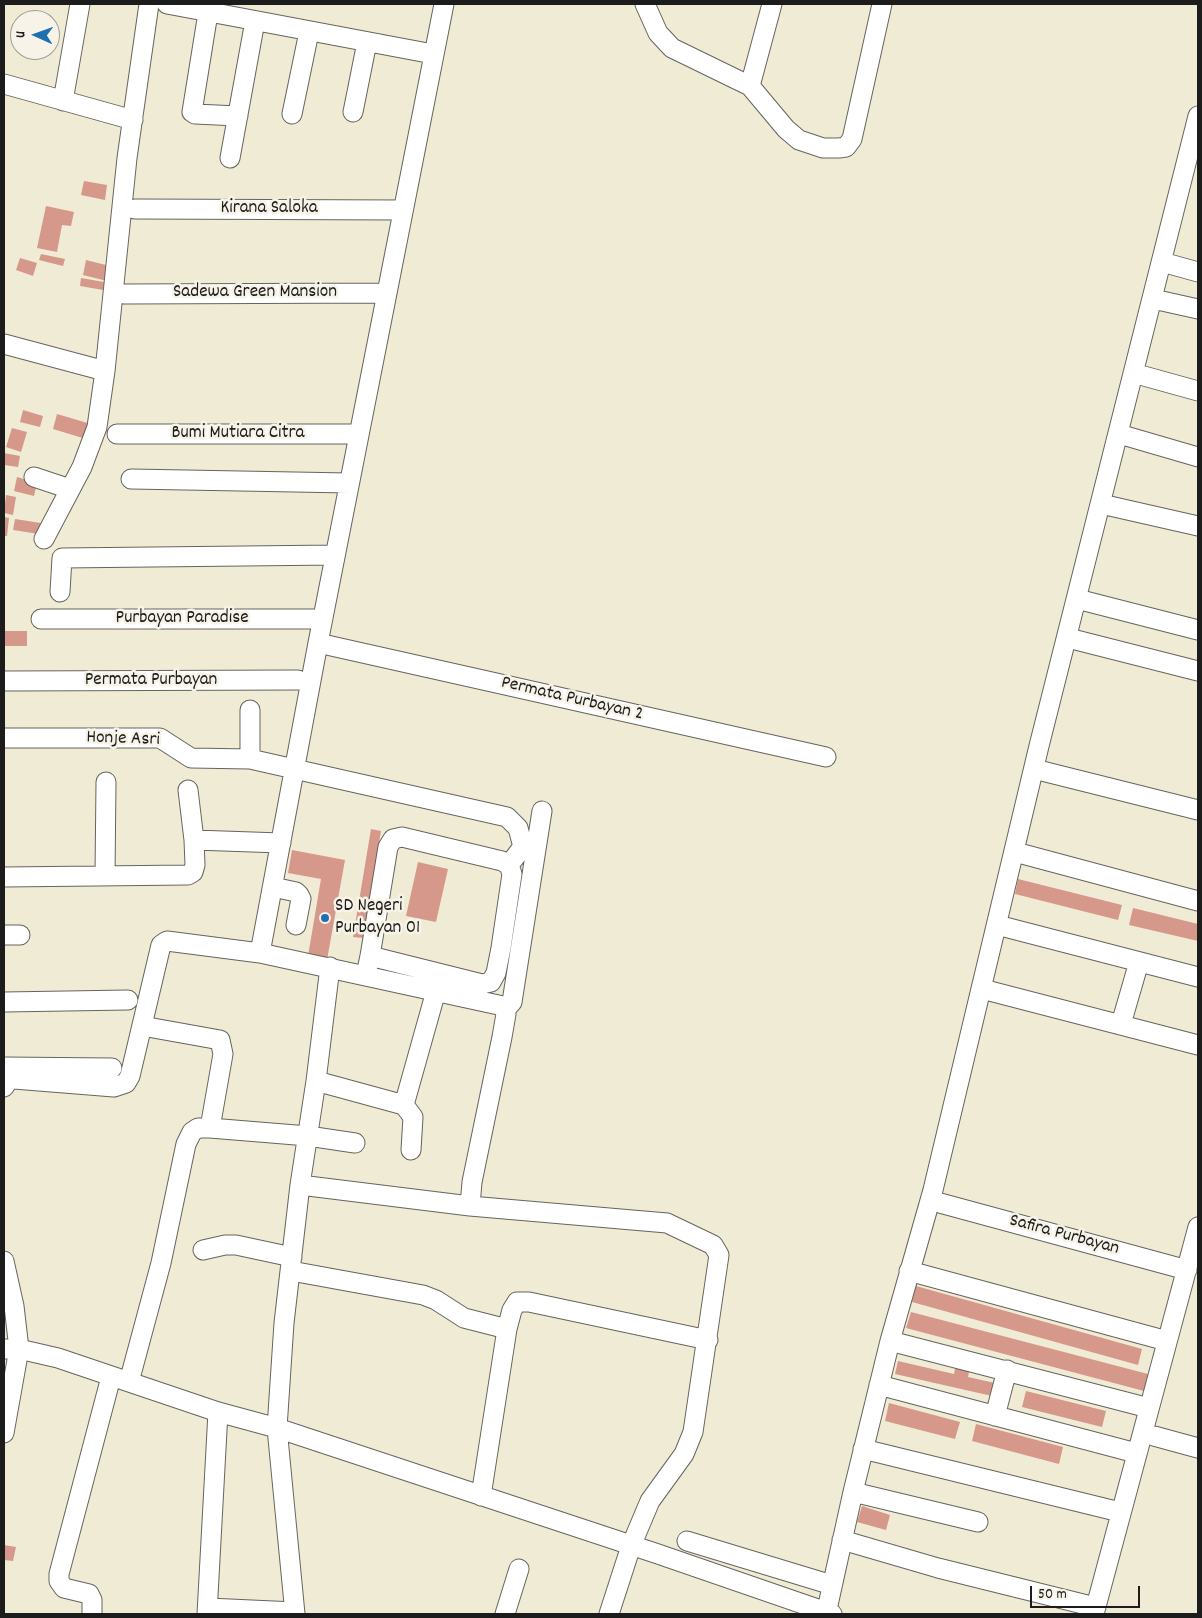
<!DOCTYPE html>
<html>
<head>
<meta charset="utf-8">
<style>
  body { margin:0 }
  #map { position:relative; width:1202px; height:1618px; overflow:hidden; background:#f0ebd5; font-family:Dekko,sans-serif }
  canvas { display:block }
  .frame { position:absolute; inset:0; border:5px solid #1c1c1c; pointer-events:none }
  .north { position:absolute; left:10px; top:10px; width:50px; height:50px; box-sizing:border-box; background:#f7f3e8; border:1px solid #9f9d96; border-radius:50%; rotate:272deg; font-size:14px; font-weight:700; line-height:20px; text-align:center; color:#1c1c1c }
  .north::after { content:''; display:block; margin:auto; width:18px; height:22px; background:#1f6fb2; clip-path:polygon(50% 0,100% 100%,50% 72%,0 100%) }
  .scale { position:absolute; left:1030px; top:1586px; width:110px; height:22px; box-sizing:border-box; border:2px solid #1c1c1c; border-top:0; padding-left:6px; font-size:15px; line-height:18px; white-space:nowrap; color:#1c1c1c; -webkit-text-stroke:4px #f7f3e8; paint-order:stroke }
</style>
</head>
<body>
<div id="map">
<canvas width="1202" height="1618"></canvas>
<div class="frame"></div>
<div class="north">U</div>
<div class="scale">50 m</div>
</div>
<script>
const c = document.querySelector('canvas').getContext('2d');
c.lineJoin = 'round';
function fill(path, color) {
  c.fillStyle = color;
  c.fill(path, 'evenodd');
}
function shape(rows) {
  const path = new Path2D();
  for (const r of rows) {
    path.moveTo(r[0], r[1]);
    for (let i = 2; i < r.length; i += 2) path.lineTo(r[i], r[i + 1]);
  }
  return path;
}
function trace(path, color, width, dash) {
  c.strokeStyle = color;
  c.lineWidth = width;
  c.lineCap = dash ? 'butt' : 'round';
  c.setLineDash(dash || []);
  c.stroke(path);
}
function drawText(font, color, halo, rows, align = 'center') {
  c.font = font + ' Dekko,sans-serif';
  c.lineWidth = 5;
  c.setLineDash([]);
  c.textBaseline = 'middle';
  c.strokeStyle = halo;
  c.fillStyle = color;
  for (const [text, x, y, turn = 0] of rows) {
    c.save();
    c.translate(x, y);
    c.rotate((+turn || 0) * Math.PI / 180);
    c.textAlign = isNaN(turn) ? turn : align;
    if (halo) c.strokeText(text, 0, 0);
    c.fillText(text, 0, 0);
    c.restore();
  }
}
fill(shape([
  [84,181,107,185,105,200,81,195],
  [46,206,74,212,71,226,62,225,57,252,37,248],
  [41,254,65,259,63,266,39,260],
  [20,258,37,263,33,276,16,270],
  [86,260,110,266,107,281,83,275],
  [81,278,104,282,103,290,80,286],
  [23,410,43,416,40,427,20,422],
  [57,414,91,424,86,439,53,429],
  [12,428,27,432,21,452,6,447],
  [4,453,20,456,18,467,4,465],
  [17,477,37,483,34,496,14,491],
  [6,495,16,497,13,515,4,513],
  [4,517,9,518,7,536,4,536],
  [15,519,41,523,39,534,13,530],
  [4,631,27,631,27,646,4,646],
  [371,829,381,831,363,938,353,937],
  [292,850,345,860,327,960,308,956,321,879,288,873],
  [418,862,448,869,436,922,406,916],
  [1018,879,1122,905,1118,920,1015,894],
  [1133,908,1198,924,1198,941,1129,925],
  [916,1286,1142,1349,1138,1365,912,1302],
  [911,1312,1148,1374,1144,1391,906,1328],
  [898,1361,954,1374,956,1364,970,1367,968,1377,995,1383,992,1396,895,1374],
  [1026,1391,1106,1411,1102,1427,1022,1407],
  [889,1403,960,1422,955,1439,885,1421],
  [976,1424,1063,1447,1059,1464,972,1441],
  [862,1506,890,1515,886,1530,857,1522],
  [4,1545,16,1547,13,1561,4,1560]
]), '#d6988b');
const minor = shape([
  [167,4,433,54],
  [645,4,658,33,672,48,750,86,786,129,799,140,823,148,839,148,846,147,852,139,882,4],
  [208,13,192,112,195,114,238,116],
  [4,84,133,120],
  [750,86,772,4],
  [63,101,80,4],
  [353,112,367,42],
  [292,114,309,32],
  [230,158,255,21],
  [135,209,403,210],
  [1162,262,1198,272],
  [124,294,387,293],
  [1153,299,1198,309],
  [4,344,105,371],
  [1133,373,1198,391],
  [117,434,359,434],
  [1119,434,1198,457],
  [34,477,70,489],
  [131,479,349,483],
  [1101,504,1198,526],
  [44,539,82,467,97,427,105,371,127,158,149,4],
  [60,592,62,558,335,555],
  [1077,599,1198,630],
  [41,619,323,619],
  [1068,638,1198,671],
  [318,643,826,757],
  [4,681,298,680],
  [250,710,250,759],
  [4,738,160,738,191,758,250,759,507,817,518,828,522,843,522,848,509,865],
  [1034,769,1198,810],
  [188,790,194,840],
  [1015,852,1198,901],
  [105,875,106,782],
  [4,877,188,875,193,872,195,865,194,840,281,843],
  [273,887,296,892,299,895,301,899,296,925],
  [997,925,1198,977],
  [4,935,20,935],
  [260,953,318,643,444,4],
  [366,975,370,956,388,847,393,839,402,837,502,861,509,865,512,874,501,948,496,973,491,982,482,984,370,956],
  [982,989,1198,1045],
  [4,1002,128,1000],
  [505,1010,512,1002,542,811],
  [1121,1024,1139,962],
  [142,1026,220,1040,223,1054,210,1128],
  [4,1067,112,1068],
  [316,1081,404,1105],
  [4,1087,8,1081,14,1079,114,1087,126,1083,130,1076,161,945,167,941,260,953,503,1006,506,1014,502,1037,472,1182,470,1206,667,1223,713,1245,719,1255,693,1432,684,1454,650,1501,631,1546,609,1614],
  [411,1150,413,1117,404,1105,436,991],
  [300,1185,470,1206],
  [940,1203,1187,1270],
  [203,1250,225,1245,236,1245,292,1257],
  [4,1261,14,1306,19,1349,4,1433],
  [291,1271,423,1295,436,1300,464,1318,507,1329],
  [909,1271,1167,1341],
  [890,1341,1149,1408],
  [4,1349,19,1349,58,1358,218,1412,277,1428,658,1554,832,1614],
  [129,1382,161,1263,186,1144,192,1132,198,1128,210,1128,308,1136,355,1143],
  [879,1385,1136,1453],
  [995,1416,1007,1370],
  [1154,1436,1198,1448],
  [863,1449,1120,1512],
  [853,1492,978,1522],
  [481,1496,507,1329,512,1310,517,1302,529,1302,708,1340],
  [842,1540,938,1568,1095,1607],
  [687,1541,832,1585],
  [208,1608,295,1612],
  [92,1614,92,1600,89,1594,64,1588,59,1581,59,1574,111,1377],
  [207,1614,218,1412],
  [295,1614,277,1428,284,1323,300,1185,316,1081,330,967],
  [505,1614,519,1569],
  [826,1614,853,1492,890,1341,933,1190,1039,746,1198,116],
  [1094,1614,1198,1227]
]);
trace(minor, '#66645d', 21);
trace(minor, '#fff', 19);
for (const [x, y, r, color] of [
  [325,918,5,"#1f6fb2"]
]) {
  const dot = new Path2D();
  dot.arc(x, y, r, 0, 2 * Math.PI);
  c.fillStyle = color;
  c.fill(dot);
  trace(dot, '#f7f3e8', 2);
}
drawText('19px', '#1c1c1c', '#f7f3e8', [
  ["Kirana Saloka",269,209],
  ["Sadewa Green Mansion",255,293],
  ["Bumi Mutiara Citra",238,434],
  ["Purbayan Paradise",182,619],
  ["Permata Purbayan",151,681],
  ["Permata Purbayan 2",572,700,13],
  ["Honje Asri",123,740,2],
  ["Safira Purbayan",1064,1236,15]
]);
drawText('19px', '#1c1c1c', '#f7f3e8', [
  ["SD Negeri",335,907],
  ["Purbayan 01",335,929]
], 'left');
</script>
</body>
</html>
